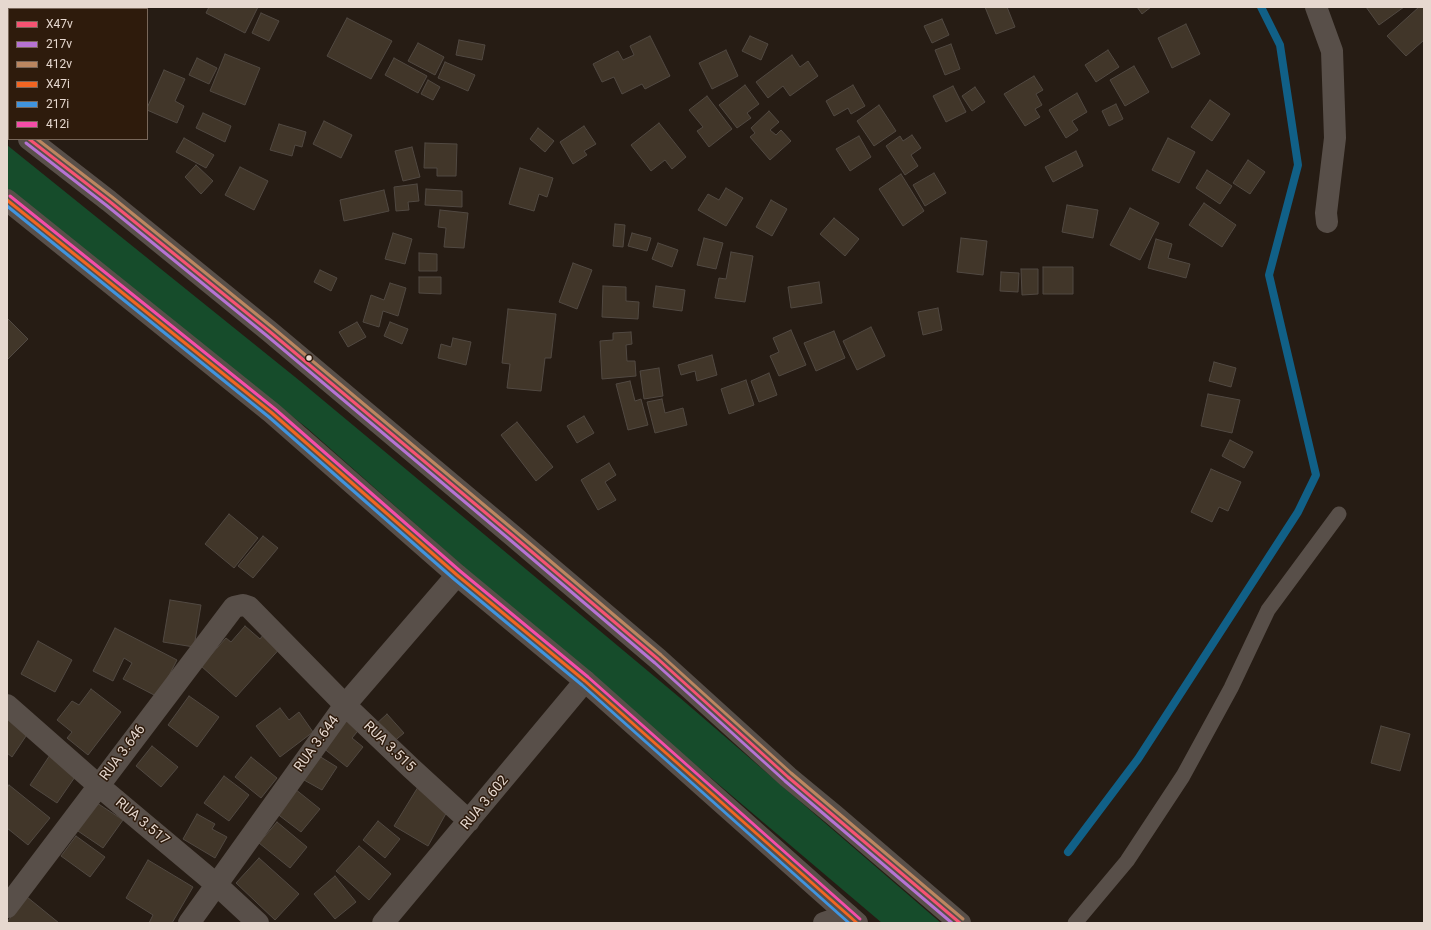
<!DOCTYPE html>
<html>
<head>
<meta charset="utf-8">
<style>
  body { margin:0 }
  #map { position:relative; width:1431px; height:930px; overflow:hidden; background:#261c14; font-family:Roboto,sans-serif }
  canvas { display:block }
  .frame { position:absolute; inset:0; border:8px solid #e6d8cf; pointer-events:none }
  .legend { position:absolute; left:8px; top:8px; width:140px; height:132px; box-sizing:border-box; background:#2e1b0c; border:1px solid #78675a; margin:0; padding:5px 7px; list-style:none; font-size:12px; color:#e6d8cf }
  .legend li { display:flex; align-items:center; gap:8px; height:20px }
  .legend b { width:20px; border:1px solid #78675a }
</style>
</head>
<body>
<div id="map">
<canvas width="1431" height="930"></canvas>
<div class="frame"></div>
<ul class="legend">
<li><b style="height:5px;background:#f65372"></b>X47v</li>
<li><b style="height:5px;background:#b673d3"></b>217v</li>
<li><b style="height:5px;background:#bb8660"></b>412v</li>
<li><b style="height:5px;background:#f26522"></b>X47i</li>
<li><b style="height:5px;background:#4094de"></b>217i</li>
<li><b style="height:5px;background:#f54da8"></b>412i</li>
</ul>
</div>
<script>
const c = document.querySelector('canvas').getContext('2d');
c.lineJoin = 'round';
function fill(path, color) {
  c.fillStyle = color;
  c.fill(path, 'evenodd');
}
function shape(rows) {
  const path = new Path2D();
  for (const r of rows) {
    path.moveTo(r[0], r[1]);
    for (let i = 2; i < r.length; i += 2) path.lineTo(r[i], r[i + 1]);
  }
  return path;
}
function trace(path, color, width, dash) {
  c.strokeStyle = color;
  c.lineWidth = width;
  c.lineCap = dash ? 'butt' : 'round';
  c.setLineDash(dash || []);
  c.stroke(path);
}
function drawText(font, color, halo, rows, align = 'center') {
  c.font = font + ' Roboto,sans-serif';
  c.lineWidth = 3;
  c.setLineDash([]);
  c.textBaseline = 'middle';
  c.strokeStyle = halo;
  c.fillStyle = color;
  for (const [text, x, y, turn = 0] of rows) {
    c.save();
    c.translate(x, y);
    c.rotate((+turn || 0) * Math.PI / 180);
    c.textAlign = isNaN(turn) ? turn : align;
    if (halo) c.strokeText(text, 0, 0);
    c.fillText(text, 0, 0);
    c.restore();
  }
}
fill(shape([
  [7,145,300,381,551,590,679,697,941,923,882,923,500,599,307,428,7,192]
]), '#164c2b');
trace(shape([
  [1068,852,1138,759,1298,512,1316,475,1269,275,1298,165,1280,45,1261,7]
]), '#116087', 8);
const building = shape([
  [209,7,258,7,245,33,206,13,209,7],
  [985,7,1007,7,1015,27,996,34,985,7],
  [1137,7,1151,7,1142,14,1137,7],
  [1366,7,1404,7,1379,25,1366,7],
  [1419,7,1424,7,1424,40,1406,56,1387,36,1419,7],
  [261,13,279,21,269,41,252,33,261,13],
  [347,18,392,41,371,79,327,56,347,18],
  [942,19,949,35,932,43,924,26,942,19],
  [1186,24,1200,54,1172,68,1158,38,1186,24],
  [650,36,670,76,645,89,642,84,622,94,614,77,602,82,593,64,618,51,623,60,634,55,630,46,650,36],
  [750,36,768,44,761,60,742,51,750,36],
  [459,40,485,45,482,60,456,55,459,40],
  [418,43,444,57,435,75,408,61,418,43],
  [951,44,960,69,945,75,935,50,951,44],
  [726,50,738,76,712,89,699,63,726,50],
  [1108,50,1119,67,1096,82,1085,65,1108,50],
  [225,54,260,68,245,105,210,91,225,54],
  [792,55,800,67,808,61,818,76,790,96,783,86,768,98,756,82,792,55],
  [197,58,217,68,209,84,189,75,197,58],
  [394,58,427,76,418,93,385,75,394,58],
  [445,62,475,75,468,91,438,78,445,62],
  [1134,66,1149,92,1125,106,1110,80,1134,66],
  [164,70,185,79,175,101,184,106,177,123,147,110,147,108,164,70],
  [1034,76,1043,90,1036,94,1042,105,1035,109,1040,117,1025,126,1004,94,1034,76],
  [428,80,440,87,433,100,421,94,428,80],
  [745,85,759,104,747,113,751,118,737,128,719,105,745,85],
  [853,85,865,106,851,114,848,108,834,116,826,101,853,85],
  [953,86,966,112,946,122,933,96,953,86],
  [975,87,985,102,972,111,962,96,975,87],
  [1077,93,1087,112,1072,121,1078,130,1066,138,1049,110,1077,93],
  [707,96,732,129,709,147,697,131,703,127,689,110,707,96],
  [1210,100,1230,114,1212,141,1191,127,1210,100],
  [1116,104,1123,119,1109,126,1102,111,1116,104],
  [879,105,896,131,874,146,857,121,879,105],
  [769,111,779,122,770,130,776,135,781,130,791,141,770,160,750,137,755,133,751,128,769,111],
  [203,113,231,126,225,142,196,128,203,113],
  [324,121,352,135,341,158,313,144,324,121],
  [659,123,686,157,672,169,665,160,651,171,631,145,659,123],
  [279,124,306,132,302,147,295,145,292,156,270,150,279,124],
  [584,126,596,144,584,151,587,155,573,164,560,142,584,126],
  [538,128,554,141,545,152,530,139,538,128],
  [912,135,921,148,911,155,918,166,905,175,886,146,900,136,903,141,912,135],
  [859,136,871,157,850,171,836,149,859,136],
  [184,138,214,155,206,168,176,152,184,138],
  [1168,138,1195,152,1179,183,1152,170,1168,138],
  [425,143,457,144,456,176,437,176,437,168,424,168,425,143],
  [412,147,420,177,403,181,395,151,412,147],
  [1076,151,1083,166,1053,182,1045,167,1076,151],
  [1248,160,1265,172,1250,194,1233,183,1248,160],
  [196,165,213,181,201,194,185,177,196,165],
  [240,167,268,181,254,210,225,195,240,167],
  [520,168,553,178,547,197,539,194,534,211,509,204,520,168],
  [1207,170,1232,186,1220,204,1196,188,1207,170],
  [934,173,946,193,925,206,913,185,934,173],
  [901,174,924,211,903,226,879,189,901,174],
  [417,184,419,201,408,202,409,210,396,211,394,187,417,184],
  [726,188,743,198,726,226,698,210,708,194,719,200,726,188],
  [426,189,462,191,462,207,425,205,426,189],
  [384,190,389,211,344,221,340,200,384,190],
  [771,200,787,209,772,236,756,227,771,200],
  [1204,203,1236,225,1222,247,1189,225,1204,203],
  [1067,205,1098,210,1093,238,1062,232,1067,205],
  [1130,208,1159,223,1140,260,1110,245,1130,208],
  [440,210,468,213,464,248,444,247,446,228,438,227,440,210],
  [834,218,859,239,845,256,820,234,834,218],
  [615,224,625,225,623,247,613,246,615,224],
  [393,233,412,239,405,264,385,259,393,233],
  [632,233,651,238,647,251,628,246,632,233],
  [704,238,723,243,716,269,697,265,704,238],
  [961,238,987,241,983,275,957,272,961,238],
  [1156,239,1172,244,1168,258,1190,264,1186,278,1148,268,1156,239],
  [658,243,678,250,672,267,652,259,658,243],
  [731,252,753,256,745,302,715,298,719,278,726,279,731,252],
  [419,253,437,254,437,271,419,271,419,253],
  [573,263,592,270,577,309,559,302,573,263],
  [1043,267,1073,267,1073,294,1043,294,1043,267],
  [1021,269,1038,269,1038,294,1022,295,1021,269],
  [320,270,337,278,331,291,314,282,320,270],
  [1001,272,1019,273,1018,292,1000,291,1001,272],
  [419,277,441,277,441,294,419,293,419,277],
  [819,282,822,303,791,308,788,287,819,282],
  [390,283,406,288,398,316,383,311,379,327,363,322,371,295,384,300,390,283],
  [603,286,626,287,626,301,639,302,638,319,602,317,603,286],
  [656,286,685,290,682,311,653,307,656,286],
  [938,308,942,330,923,335,918,312,938,308],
  [508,309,556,314,551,358,545,358,541,391,507,388,510,364,502,363,508,309],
  [7,318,28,339,7,360,7,318],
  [357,322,366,337,348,347,339,332,357,322],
  [390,322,408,329,402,344,384,336,390,322],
  [871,327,885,356,857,370,843,341,871,327],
  [791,330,806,365,779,376,770,356,779,352,773,338,791,330],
  [834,331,845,358,816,371,804,343,834,331],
  [631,332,632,344,626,345,627,361,635,361,636,376,602,379,600,341,613,340,613,333,631,332],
  [453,338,471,342,466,365,438,358,441,344,451,347,453,338],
  [712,355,717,375,697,381,695,371,681,375,678,365,712,355],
  [1214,362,1236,368,1231,387,1209,381,1214,362],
  [659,368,663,396,644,399,640,371,659,368],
  [769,373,777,395,759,402,751,381,769,373],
  [746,380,754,405,729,414,721,389,746,380],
  [630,381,635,401,641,399,648,425,628,430,616,384,630,381],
  [1208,394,1240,400,1232,433,1201,426,1208,394],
  [662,399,665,413,683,408,687,425,655,433,647,402,662,399],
  [584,416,594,433,577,443,567,426,584,416],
  [517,422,553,467,536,481,501,435,517,422],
  [1230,440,1253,452,1244,468,1222,456,1230,440],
  [609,463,616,475,605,482,616,500,598,510,581,480,609,463],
  [1211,469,1241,482,1228,511,1219,507,1212,522,1191,512,1211,469],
  [229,514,258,538,234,568,205,544,229,514],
  [263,536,278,548,253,578,238,566,263,536],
  [170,600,201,605,194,647,163,642,170,600],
  [245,626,260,639,267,630,283,645,236,697,201,666,226,638,231,642,245,626],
  [115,628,177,660,158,697,123,679,132,663,124,658,113,681,93,671,115,628],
  [38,641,72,660,55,692,21,674,38,641],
  [91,689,121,712,88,755,67,738,72,732,57,720,72,701,79,705,91,689],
  [189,696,219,717,197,747,168,725,189,696],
  [280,708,289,720,299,712,313,732,280,757,256,726,280,708],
  [347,714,362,726,352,738,363,747,347,767,322,747,347,714],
  [387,714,404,733,392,743,375,725,387,714],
  [7,718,28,733,12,757,7,753,7,718],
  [1381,726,1410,734,1400,771,1371,763,1381,726],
  [152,746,178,767,161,787,136,766,152,746],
  [50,755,77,774,57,803,30,785,50,755],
  [319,756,337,767,322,790,304,780,319,756],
  [251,757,277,778,261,798,235,777,251,757],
  [224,776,249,795,229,821,204,803,224,776],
  [9,785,50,818,28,845,7,828,7,788,9,785],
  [418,787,449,808,428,846,394,826,418,787],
  [295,789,320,809,301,832,276,813,295,789],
  [94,801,123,820,103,848,75,829,94,801],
  [197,814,215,824,212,829,227,837,215,858,183,839,197,814],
  [378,821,400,839,385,858,363,840,378,821],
  [277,822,307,847,290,868,259,843,277,822],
  [76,836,105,857,90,877,61,856,76,836],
  [359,846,391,874,369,900,336,871,359,846],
  [259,858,299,894,275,920,236,883,259,858],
  [148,860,193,887,172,923,149,923,153,915,126,898,148,860],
  [335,876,356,902,335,919,314,894,335,876],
  [27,897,59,923,8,923,7,922,27,897]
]);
fill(building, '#413629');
trace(building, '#514942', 1);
trace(shape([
  [1075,923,1127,861,1183,776,1231,688,1268,610,1339,514]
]), '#584f49', 15);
trace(shape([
  [1316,7,1332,51,1335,138,1326,213,1327,222],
  [133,9,135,7],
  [7,705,99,786,217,885,258,923],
  [7,907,234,607,243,605,249,607,345,705,411,768,469,821],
  [189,923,345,705,457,575],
  [383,923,585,681],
  [824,923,848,915]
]), '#584f49', 22);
trace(shape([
  [7,122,9,124],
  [29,139,109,201,269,331,512,535,658,659,788,777,834,815,960,923],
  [7,200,272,413,457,575,585,681,857,923]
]), '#584f49', 22);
trace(shape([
  [29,139,109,201,269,331,512,535,658,659,788,777,960,923]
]), '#f65372', 3);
trace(shape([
  [26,143,106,205,266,335,509,539,655,663,785,781,952,923]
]), '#b673d3', 3);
trace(shape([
  [37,139,112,197,272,327,515,531,661,655,791,773,963,919]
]), '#bb8660', 3);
trace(shape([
  [7,200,272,413,457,575,585,681,857,923]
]), '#f26522', 3);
trace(shape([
  [7,206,269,417,454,579,582,685,849,923]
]), '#4094de', 3);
trace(shape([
  [10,196,275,409,460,571,588,677,860,919]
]), '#f54da8', 3);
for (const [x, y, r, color] of [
  [309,358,3.5,"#e6d8cf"]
]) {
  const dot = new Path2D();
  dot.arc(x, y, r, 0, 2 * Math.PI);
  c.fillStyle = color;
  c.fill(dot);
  trace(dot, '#2e1b0c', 1.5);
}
drawText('14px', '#e6d8cf', '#2e1b0c', [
  ["RUA 3.644",317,744,-54],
  ["RUA 3.515",389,747,44],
  ["RUA 3.646",123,753,-53],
  ["RUA 3.602",485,803,-50],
  ["RUA 3.517",142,822,40]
]);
</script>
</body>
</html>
